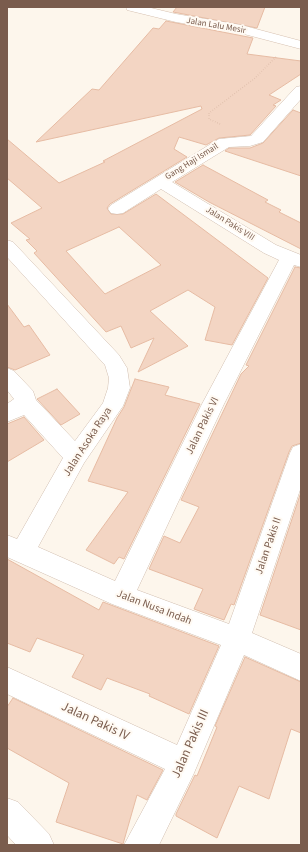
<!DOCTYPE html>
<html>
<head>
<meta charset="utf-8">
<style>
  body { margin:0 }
  #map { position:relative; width:308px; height:852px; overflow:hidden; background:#fdf6ec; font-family:"Source Sans 3",sans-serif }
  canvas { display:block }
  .frame { position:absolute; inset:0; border:8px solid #7a5c4d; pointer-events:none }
</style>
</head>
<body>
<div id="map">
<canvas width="308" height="852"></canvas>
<div class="frame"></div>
</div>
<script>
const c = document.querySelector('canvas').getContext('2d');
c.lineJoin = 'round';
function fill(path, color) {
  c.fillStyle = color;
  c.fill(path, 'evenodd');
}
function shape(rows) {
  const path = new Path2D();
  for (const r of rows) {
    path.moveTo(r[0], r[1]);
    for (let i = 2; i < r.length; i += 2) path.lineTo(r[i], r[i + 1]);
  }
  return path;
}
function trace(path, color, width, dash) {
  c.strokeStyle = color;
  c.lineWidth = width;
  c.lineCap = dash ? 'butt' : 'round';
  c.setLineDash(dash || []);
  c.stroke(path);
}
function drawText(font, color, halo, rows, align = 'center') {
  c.font = font + ' "Source Sans 3",sans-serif';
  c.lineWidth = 4;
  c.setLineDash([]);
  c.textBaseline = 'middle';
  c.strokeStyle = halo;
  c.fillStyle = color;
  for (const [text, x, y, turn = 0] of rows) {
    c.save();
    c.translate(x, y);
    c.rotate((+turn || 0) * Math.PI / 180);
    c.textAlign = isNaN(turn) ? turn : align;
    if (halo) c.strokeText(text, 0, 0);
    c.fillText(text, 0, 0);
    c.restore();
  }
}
const building = shape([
  [177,7,265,7,257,28,173,12,177,7],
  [166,21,253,38,247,54,301,61,301,74,269,95,281,100,273,105,276,106,250,135,219,138,206,145,179,137,174,149,187,157,110,204,107,208,111,214,123,214,156,194,268,278,232,345,205,340,215,307,188,290,150,311,188,346,138,372,154,338,131,348,121,326,106,332,34,253,37,251,26,240,30,239,11,223,42,208,7,178,7,139,59,183,105,162,103,161,202,109,201,106,36,142,92,89,99,90,153,28,159,29,166,21],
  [119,227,161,265,105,294,66,251,119,227],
  [293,110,301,113,301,176,225,151,229,148,250,148,263,143,293,110],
  [203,165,268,200,265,202,281,210,279,212,301,223,301,249,209,202,175,182,203,165],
  [295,267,301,268,301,443,292,446,289,452,234,605,231,604,224,620,194,609,203,589,149,569,164,536,180,543,199,507,181,500,241,374,249,366,246,365,295,267],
  [7,304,24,327,29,325,50,355,15,370,7,367,7,304],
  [135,379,169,387,165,395,200,404,124,559,119,557,114,564,86,550,128,492,88,481,117,418,124,407,135,379],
  [57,389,80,414,61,425,37,399,57,389],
  [24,417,44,440,7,462,7,424,24,417],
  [301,492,301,630,260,615,301,492],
  [7,559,99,610,103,602,219,646,189,714,149,696,150,694,107,678,101,690,72,677,84,655,37,638,30,652,7,643,7,559],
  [245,657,301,682,301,733,291,729,269,799,239,786,217,838,176,816,176,814,195,775,197,776,217,727,215,726,245,657],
  [13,698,163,770,147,800,137,795,123,844,56,822,69,783,7,748,7,707,13,698]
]);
fill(building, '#f3d5c3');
trace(building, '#e6bba3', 1);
const street = shape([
  [301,86,301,99,263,142,250,146,229,147,172,182,276,245,301,255,301,267,294,265,224,404,137,590,229,624,290,453,293,447,301,444,301,487,252,633,301,654,301,681,244,655,194,773,159,845,124,845,165,769,7,694,7,667,177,745,221,645,112,604,7,557,7,535,17,539,63,458,24,415,7,422,7,404,14,399,7,390,7,368,14,371,33,391,36,400,75,441,103,403,108,388,109,378,105,365,7,257,7,240,13,242,119,355,127,368,130,388,123,406,84,463,38,547,115,581,202,404,279,260,264,253,161,189,123,213,117,214,111,213,108,209,111,205,219,139,251,136,296,87,301,86],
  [7,798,18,802,49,834,54,845,16,845,7,835,7,798]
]);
const secondary = shape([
  [126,7,147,7,176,14,241,25,301,41,301,49,240,33,176,22,127,10,126,7]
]);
trace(street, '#d1beb0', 1);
trace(secondary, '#d6c0b0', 1);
trace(shape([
  [220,124,209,119,209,113,254,79,276,57]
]), '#d9b8a5', 1.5, [0.5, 2]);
fill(street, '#fff');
fill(secondary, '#fff');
drawText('9px', '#7a5c4d', '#fffaf3', [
  ["Jalan Lalu Mesir",216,26,10],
  ["Gang Haji Ismail",192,162,-32],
  ["Jalan Pakis VIII",230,224,32]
]);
drawText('11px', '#7a5c4d', '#fffaf3', [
  ["Jalan Pakis VI",203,426,-64],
  ["Jalan Asoka Raya",88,442,-57],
  ["Jalan Pakis II",269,546,-71],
  ["Jalan Nusa Indah",154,608,21]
]);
drawText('13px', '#7a5c4d', '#fffaf3', [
  ["Jalan Pakis IV",95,722,25],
  ["Jalan Pakis III",191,744,-66]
]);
</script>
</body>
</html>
